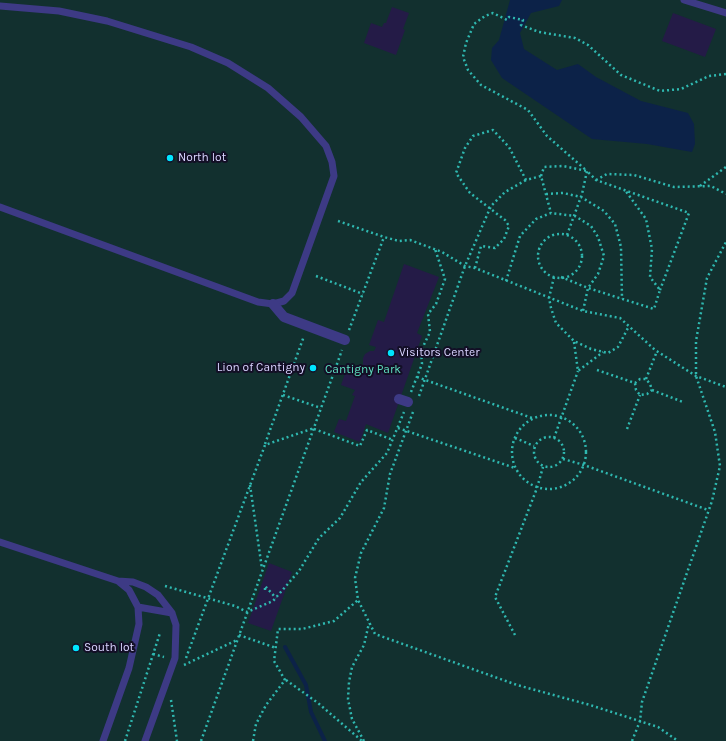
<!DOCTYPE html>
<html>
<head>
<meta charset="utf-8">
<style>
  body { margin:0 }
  canvas { display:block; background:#130f26 }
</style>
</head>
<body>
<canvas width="726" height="741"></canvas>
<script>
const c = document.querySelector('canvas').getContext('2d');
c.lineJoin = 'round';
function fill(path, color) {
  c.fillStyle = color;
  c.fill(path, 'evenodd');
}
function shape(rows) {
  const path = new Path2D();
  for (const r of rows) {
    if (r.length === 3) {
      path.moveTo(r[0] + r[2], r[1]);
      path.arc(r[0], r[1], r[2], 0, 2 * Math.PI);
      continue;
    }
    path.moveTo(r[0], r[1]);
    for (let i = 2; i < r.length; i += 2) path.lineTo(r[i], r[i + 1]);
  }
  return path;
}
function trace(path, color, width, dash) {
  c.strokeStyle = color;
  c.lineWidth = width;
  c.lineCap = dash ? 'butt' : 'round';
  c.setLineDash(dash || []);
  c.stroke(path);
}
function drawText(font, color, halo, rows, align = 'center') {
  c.font = font + ' Karla,sans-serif';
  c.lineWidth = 4;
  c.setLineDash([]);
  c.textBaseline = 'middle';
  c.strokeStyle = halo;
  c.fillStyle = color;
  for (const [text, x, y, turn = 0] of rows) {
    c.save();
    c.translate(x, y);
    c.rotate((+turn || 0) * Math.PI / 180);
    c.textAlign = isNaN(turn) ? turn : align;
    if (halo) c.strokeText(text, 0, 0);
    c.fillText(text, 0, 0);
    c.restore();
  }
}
fill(shape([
  [0,0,726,0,726,741,0,741]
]), '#12302f');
fill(shape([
  [510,0,562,0,559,6,531,13,520,33,524,49,557,70,578,64,596,77,641,101,688,113,694,124,695,144,692,152,647,144,592,139,502,78,491,60,492,48,499,40]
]), '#0c2248');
trace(shape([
  [285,647,306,685,311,712,325,741]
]), '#0c2248', 4);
fill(shape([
  [392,7,409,13,403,29,405,30,396,55,364,43,371,23,382,27,384,23,386,23],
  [673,13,716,29,705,57,662,41],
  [404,264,439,277,417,333,422,336,388,433,366,424,360,442,334,432,339,419,346,421,355,396,352,395,355,390,341,385,346,371,360,375,361,371,366,373,367,369,363,365,363,358,365,354,370,351,374,351,376,347,369,345,378,320,384,322],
  [269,563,292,572,271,631,248,623]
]), '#241b47');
trace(shape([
  [541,176,544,167,563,166,587,171,596,180,689,213,660,290],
  [596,180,607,174,634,175,674,187,711,186,726,194],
  [700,186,726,167],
  [546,194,563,193,581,197,604,211,615,224,621,247,622,299],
  [338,221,384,237,399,241,410,240,442,252,465,266,475,268,583,311,620,318,655,350,696,376,726,387],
  [560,256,22],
  [567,235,582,194,587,171,547,136,528,110,481,85,468,70,463,57,466,43,474,24,485,16,493,13,507,20,509,17,523,20,521,25,539,32,575,38,588,45,621,75,660,91,681,89,709,76,726,74],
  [475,268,481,246,495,248,504,239,509,226,505,220,470,193,456,173,465,148,473,136,493,130,509,147,526,180,541,176,551,213],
  [316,276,363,294],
  [554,277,549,298,551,308,556,323,574,341,591,349,608,353,618,347,629,326],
  [561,277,588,288,654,309,660,290,650,277,652,249,646,219,625,190],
  [506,281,520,236,536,219,551,213,575,216,591,226,598,237,604,256,598,274,588,288,583,311],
  [349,330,384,237],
  [574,342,578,371,603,352],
  [597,370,635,383,640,379,646,379,650,384,652,390,647,394,640,395,636,390,635,383],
  [417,377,532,418],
  [646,379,657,351],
  [652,390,683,402],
  [411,392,422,364,421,351,430,332,428,314,436,304,445,279,435,249],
  [283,395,321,408],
  [419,396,465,266,491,206,505,192,526,180],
  [413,412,390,474,384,508,361,553,355,578,358,600,375,634,517,685,590,705,658,727,678,741],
  [549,452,37],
  [398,428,515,468],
  [314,429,360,446,367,430,393,440],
  [627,429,640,395],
  [549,452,15],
  [515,438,534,446],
  [554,438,578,371],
  [265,444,304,336],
  [563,459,584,465,708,510],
  [250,485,262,569],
  [165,586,235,606,247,612,273,601,299,571,319,538,340,518,361,482,387,453,404,412],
  [265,590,265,586,276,598],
  [239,635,276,648],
  [515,635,495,597,537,488,543,467],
  [153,654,164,657],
  [186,658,265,445,314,428],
  [184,665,237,640],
  [286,680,318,703,362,741],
  [171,700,177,741],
  [125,741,160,633],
  [201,741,342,350],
  [253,741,256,724,266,705,285,680,274,661,278,629,302,629,334,621,358,600],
  [364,741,352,719,348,699,349,682,352,667,364,645,369,623],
  [632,741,640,721,642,702,712,501,720,466,715,432,696,376,696,341,707,278,726,242]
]), '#2fb8b0', 2.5, [2, 3]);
trace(shape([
  [684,0,726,13],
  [0,6,59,11,107,21,191,47,228,63,268,88,301,117,326,146,332,162,334,176,292,293,284,301,273,304,258,302,0,207],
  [0,542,118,581,129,590,138,607,139,624,129,668,103,741],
  [118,581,133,582,146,587,158,595,172,613],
  [138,607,172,613,176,625,175,658,145,741]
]), '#3d3a85', 7);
trace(shape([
  [273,304,284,317,345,340],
  [399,399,408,402]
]), '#3d3a85', 10);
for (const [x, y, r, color] of [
  [170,158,4,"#00e5ff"],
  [391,353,4,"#00e5ff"],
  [313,368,4,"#00e5ff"],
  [76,648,4,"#00e5ff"]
]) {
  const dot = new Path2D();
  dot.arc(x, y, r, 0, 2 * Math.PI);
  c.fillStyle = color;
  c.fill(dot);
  trace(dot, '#130f26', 1.5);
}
drawText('12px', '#d9d4ff', '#130f26', [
  ["North lot",178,158],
  ["Visitors Center",399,353],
  ["Lion of Cantigny",305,368,"right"],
  ["South lot",84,648]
], 'left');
drawText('12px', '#5fe0c0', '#130f26', [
  ["Cantigny Park",363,370]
]);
</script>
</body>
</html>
